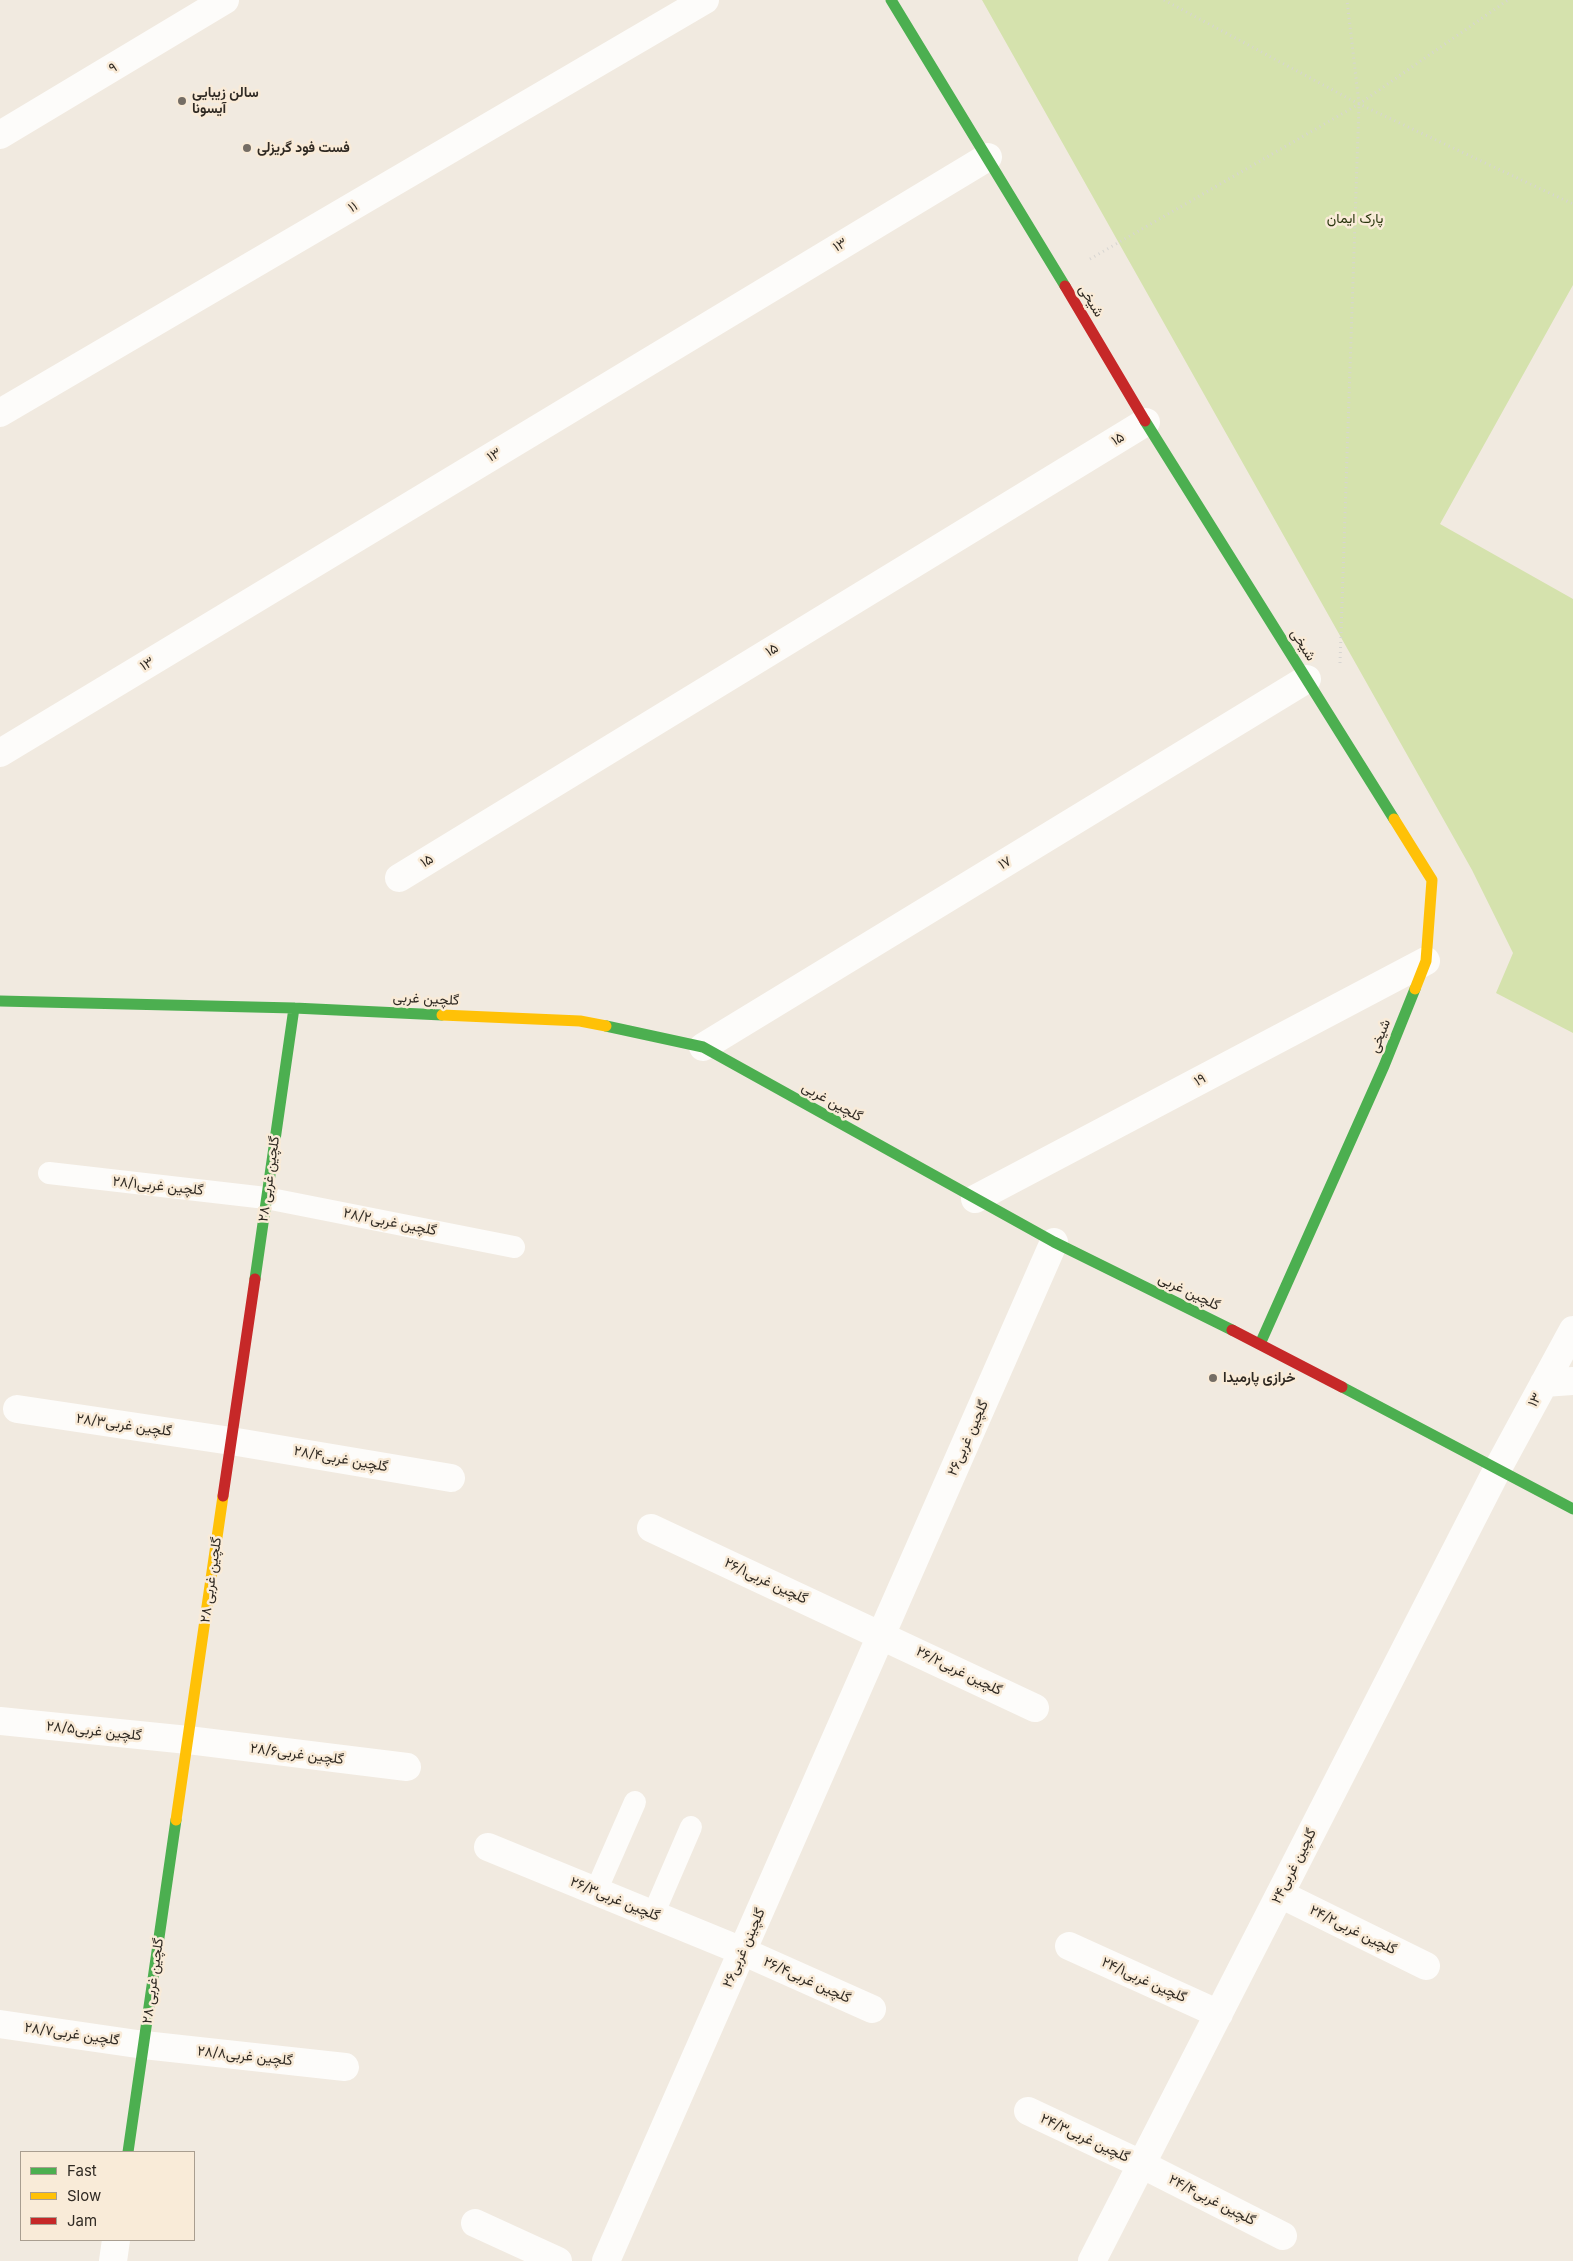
<!DOCTYPE html>
<html>
<head>
<meta charset="utf-8">
<style>
  body { margin:0 }
  #map { position:relative; width:1573px; height:2261px; overflow:hidden; background:#f1eae0; font-family:Inter,sans-serif }
  canvas { display:block }
  .legend { position:absolute; left:20px; top:2151px; width:175px; height:90px; box-sizing:border-box; background:#f9ebd8; border:1px solid #a99e90; margin:0; padding:6px 9px; list-style:none; font-size:15px; color:#302a23 }
  .legend li { display:flex; align-items:center; gap:10px; height:25px }
  .legend b { width:25px; border:1px solid #a99e90 }
</style>
</head>
<body>
<div id="map">
<canvas width="1573" height="2261"></canvas>
<ul class="legend">
<li><b style="height:6px;background:#4caf50"></b>Fast</li>
<li><b style="height:6px;background:#ffc107"></b>Slow</li>
<li><b style="height:6px;background:#c62828"></b>Jam</li>
</ul>
</div>
<script>
const c = document.querySelector('canvas').getContext('2d');
c.lineJoin = 'round';
function fill(path, color) {
  c.fillStyle = color;
  c.fill(path, 'evenodd');
}
function shape(rows) {
  const path = new Path2D();
  for (const r of rows) {
    path.moveTo(r[0], r[1]);
    for (let i = 2; i < r.length; i += 2) path.lineTo(r[i], r[i + 1]);
  }
  return path;
}
function trace(path, color, width, dash) {
  c.strokeStyle = color;
  c.lineWidth = width;
  c.lineCap = dash ? 'butt' : 'round';
  c.setLineDash(dash || []);
  c.stroke(path);
}
function drawText(font, color, halo, rows, align = 'center') {
  c.font = font + ' Inter,Vazirmatn,sans-serif';
  c.lineWidth = 5;
  c.setLineDash([]);
  c.textBaseline = 'middle';
  c.strokeStyle = halo;
  c.fillStyle = color;
  for (const [text, x, y, turn = 0] of rows) {
    c.save();
    c.translate(x, y);
    c.rotate((+turn || 0) * Math.PI / 180);
    c.textAlign = isNaN(turn) ? turn : align;
    if (halo) c.strokeText(text, 0, 0);
    c.fillText(text, 0, 0);
    c.restore();
  }
}
fill(shape([
  [982,0,1573,0,1573,285,1440,524,1573,599,1573,1033,1496,993,1513,953,1472,870]
]), '#d5e2ad');
trace(shape([
  [1164,0,1359,104,1573,204],
  [1090,259,1359,104,1508,0],
  [1340,663,1359,104,1347,0]
]), '#d7d5d2', 3, [1, 4]);
trace(shape([
  [49,1173,266,1198,514,1247],
  [596,1891,635,1802],
  [653,1915,691,1827]
]), '#fdfcfa', 22);
trace(shape([
  [0,135,225,0],
  [0,413,705,0],
  [0,753,988,157],
  [399,878,1146,422],
  [703,1047,1307,679],
  [975,1199,1426,961],
  [1544,1383,1573,1381],
  [17,1409,231,1441,451,1478],
  [651,1528,1035,1708],
  [0,1721,188,1740,407,1767],
  [488,1847,742,1951,872,2009],
  [1280,1894,1426,1966],
  [1069,1946,1219,2014],
  [0,2024,144,2045,345,2067],
  [1028,2111,1141,2164,1283,2236],
  [475,2223,558,2261],
  [113,2261,116,2240],
  [606,2261,1054,1242],
  [1092,2261,1497,1470,1573,1330]
]), '#fdfcfa', 28);
trace(shape([
  [891,0,1065,286],
  [1145,421,1394,819],
  [0,1001,294,1008,442,1015],
  [606,1026,703,1047,1054,1242,1232,1330],
  [255,1279,294,1008],
  [1260,1344,1384,1066,1415,989],
  [1342,1387,1573,1509],
  [128,2152,176,1820]
]), '#4caf50', 11);
trace(shape([
  [1394,819,1432,880,1426,961,1415,989],
  [442,1015,580,1021,606,1026],
  [176,1820,223,1496]
]), '#ffc107', 11);
trace(shape([
  [1065,286,1145,421],
  [1232,1330,1342,1387],
  [223,1496,255,1279]
]), '#c62828', 11);
for (const [x, y, r, color] of [
  [182,101,5,"#746d65"],
  [247,148,5,"#746d65"],
  [1213,1378,5,"#746d65"]
]) {
  const dot = new Path2D();
  dot.arc(x, y, r, 0, 2 * Math.PI);
  c.fillStyle = color;
  c.fill(dot);
  trace(dot, '#f9ebd8', 2);
}
drawText('14px', '#302a23', '#f9ebd8', [
  ["۹",113,68,-31],
  ["۱۱",353,207,-30],
  ["۱۳",840,245,-31],
  ["شیخی",1091,301,59],
  ["۱۵",1118,439,-31],
  ["۱۳",494,455,-31],
  ["شیخی",1303,645,58],
  ["۱۵",772,650,-31],
  ["۱۳",147,664,-31],
  ["۱۵",427,861,-31],
  ["۱۷",1005,863,-31],
  ["گلچین غربی",426,999,3],
  ["شیخی",1380,1036,-68],
  ["۱۹",1200,1080,-28],
  ["گلچین غربی",832,1102,29],
  ["گلچین غربی ۲۸",269,1179,-82],
  ["گلچین غربی۲۸/۱",158,1186,6],
  ["گلچین غربی۲۸/۲",390,1222,11],
  ["گلچین غربی",1189,1292,26],
  ["۱۳",1535,1400,-62],
  ["گلچین غربی۲۸/۳",124,1425,8],
  ["گلچین غربی۲۶",968,1438,-66],
  ["گلچین غربی۲۸/۴",341,1459,10],
  ["گلچین غربی ۲۸",211,1580,-82],
  ["گلچین غربی۲۶/۱",766,1581,25],
  ["گلچین غربی۲۶/۲",959,1671,26],
  ["گلچین غربی۲۸/۵",94,1731,6],
  ["گلچین غربی۲۸/۶",297,1754,7],
  ["گلچین غربی۲۴",1294,1866,-63],
  ["گلچین غربی۲۶/۳",615,1899,22],
  ["گلچین غربی۲۴/۲",1353,1930,26],
  ["گلچینن غربی۲۶",744,1948,-66],
  ["گلچین غربی۲۶/۴",807,1980,24],
  ["گلچین غربی۲۴/۱",1144,1980,24],
  ["گلچین غربی ۲۸",153,1981,-82],
  ["گلچین غربی۲۸/۷",72,2034,8],
  ["گلچین غربی۲۸/۸",245,2056,6],
  ["گلچین غربی۲۴/۳",1085,2138,25],
  ["گلچین غربی۲۴/۴",1212,2200,27]
]);
drawText('bold 14px', '#302a23', '#f9ebd8', [
  ["سالن زیبایی",192,93],
  ["آیسونا",192,109],
  ["فست فود گریزلی",257,148],
  ["خرازی پارمیدا",1223,1378]
], 'left');
drawText('14px', '#29350d', '#f9ebd8', [
  ["پارک ایمان",1355,219]
]);
</script>
</body>
</html>
